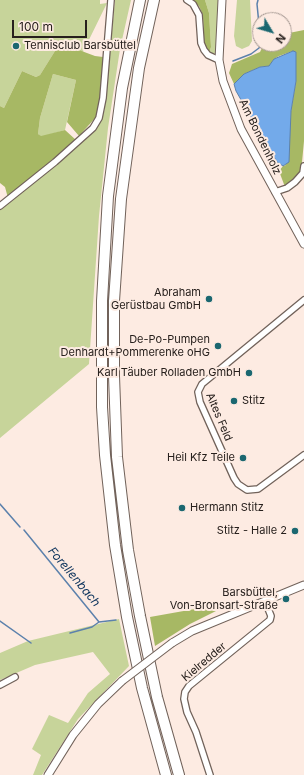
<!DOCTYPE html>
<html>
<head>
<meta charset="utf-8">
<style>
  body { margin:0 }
  #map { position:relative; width:304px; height:775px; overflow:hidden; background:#fdebe2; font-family:Inter,sans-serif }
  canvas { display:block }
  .north { position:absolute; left:252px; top:12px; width:40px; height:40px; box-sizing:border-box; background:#fdebe2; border:1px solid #a79a93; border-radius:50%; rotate:128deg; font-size:11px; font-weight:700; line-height:16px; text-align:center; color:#27201d }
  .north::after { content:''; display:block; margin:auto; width:14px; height:18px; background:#1b6770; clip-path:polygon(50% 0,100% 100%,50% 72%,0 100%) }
  .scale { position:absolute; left:12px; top:20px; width:75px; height:18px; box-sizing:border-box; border:2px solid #27201d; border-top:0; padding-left:5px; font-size:12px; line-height:14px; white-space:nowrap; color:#27201d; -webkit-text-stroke:3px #fdebe2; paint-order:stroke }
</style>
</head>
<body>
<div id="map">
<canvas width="304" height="775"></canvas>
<div class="north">N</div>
<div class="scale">100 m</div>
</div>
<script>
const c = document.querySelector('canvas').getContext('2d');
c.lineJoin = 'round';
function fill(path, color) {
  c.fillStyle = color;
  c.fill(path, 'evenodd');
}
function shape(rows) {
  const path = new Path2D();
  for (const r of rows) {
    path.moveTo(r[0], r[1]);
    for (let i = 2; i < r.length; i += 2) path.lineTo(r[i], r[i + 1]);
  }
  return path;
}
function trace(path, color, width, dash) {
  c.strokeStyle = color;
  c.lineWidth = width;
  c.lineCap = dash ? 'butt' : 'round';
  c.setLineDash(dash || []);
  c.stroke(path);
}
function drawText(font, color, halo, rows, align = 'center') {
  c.font = font + ' Inter,sans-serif';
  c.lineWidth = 4;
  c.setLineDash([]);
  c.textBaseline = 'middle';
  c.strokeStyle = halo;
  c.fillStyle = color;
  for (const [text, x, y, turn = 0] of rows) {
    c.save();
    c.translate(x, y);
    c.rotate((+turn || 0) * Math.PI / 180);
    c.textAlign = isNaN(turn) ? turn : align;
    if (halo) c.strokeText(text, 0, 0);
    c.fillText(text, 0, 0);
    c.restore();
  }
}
fill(shape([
  [0,0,100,0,100,4,107,3,83,52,60,43,40,75,36,77,22,71,4,108,0,106],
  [115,0,131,0,120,49,108,128,99,216,89,364,0,438,0,208,99,123,104,113],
  [205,0,218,0,216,52,213,55,209,53,211,47,209,13],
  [237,0,250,0,252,41,249,46,242,49,236,46,234,36],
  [53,74,76,80,65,130,41,137,38,134,40,118],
  [119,619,129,666,78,719,42,775,33,775,41,755,32,749,49,715,68,723,88,693,110,674,93,652,35,665,0,680,0,653,28,641]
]), '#c7d49a');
fill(shape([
  [192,0,205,0,209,13,211,47,209,53,206,50,204,43,203,15,199,6],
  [304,30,304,141,301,173,285,187,279,171,283,166,286,165,291,111,296,81,296,52,293,51,279,56,274,59,270,66,260,67,244,74,234,84,229,73,232,64,260,52,264,44,284,44,284,34],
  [60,43,95,56,103,57,99,107,96,117,79,136,67,122,76,80,53,74,40,118,38,134,41,136,65,130,76,140,8,198,5,187,0,183,0,106,4,108,22,71,36,77,40,75],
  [234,602,190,624,155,646,150,617]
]), '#a7b864');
const water = shape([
  [293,51,296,52,296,81,291,111,289,162,283,166,277,162,264,140,236,91,234,84,244,74,260,67,269,66,274,59,293,51]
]);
fill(water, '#73aaea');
trace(water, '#5c81ac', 1);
trace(shape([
  [258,0,257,4,260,35],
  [233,61,251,54,259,48,261,44],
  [0,504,20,527],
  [24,530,99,622,116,620],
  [0,621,31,643],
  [70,633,92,627,99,622]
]), '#5c81ac', 1.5);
const minor = shape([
  [187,0,193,4,199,15,201,43,204,50,208,55,219,60],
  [275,192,287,188,295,182,303,173,304,166],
  [0,206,55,162,93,128,99,118,103,98,111,0],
  [304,300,202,384,198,392,200,402,234,478,238,484,247,490,258,489,304,455],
  [0,685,15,677],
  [210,775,196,732,187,712,184,699,185,692,189,686,270,620,271,616,265,601]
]);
const secondary = shape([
  [222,0,219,60,223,81,241,129,304,244],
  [172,643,192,631,304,585],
  [48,775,73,735,98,704,122,681]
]);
const motorway = shape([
  [140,0,122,88,108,196,102,301,102,407,105,455,115,545,127,617,142,688,166,775],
  [154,0,139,68,121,199,114,301,114,376,117,457,128,550,140,616,157,697,179,775]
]);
trace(minor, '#71625a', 8);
trace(secondary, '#71625a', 9);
trace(motorway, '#71625a', 12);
trace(minor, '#fff', 5.5);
trace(secondary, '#fff', 7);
trace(motorway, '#fff', 10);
const secondaryBridge = shape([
  [122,681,172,643]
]);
trace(secondaryBridge, '#71625a', 9, []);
trace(secondaryBridge, '#fff', 7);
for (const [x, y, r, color] of [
  [16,46,4,"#1b6770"],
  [209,299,4,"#1b6770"],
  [218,346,4,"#1b6770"],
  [249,373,4,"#1b6770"],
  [234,401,4,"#1b6770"],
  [243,458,4,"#1b6770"],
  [182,508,4,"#1b6770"],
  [295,531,4,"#1b6770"],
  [286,599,4,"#1b6770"]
]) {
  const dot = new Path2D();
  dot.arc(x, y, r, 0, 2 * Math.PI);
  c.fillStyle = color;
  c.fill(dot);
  trace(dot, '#fdebe2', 1.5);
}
drawText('11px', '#27201d', '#fdebe2', [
  ["Tennisclub Barsbüttel",24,46,"left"],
  ["Abraham",201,293],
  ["Gerüstbau GmbH",201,306],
  ["De-Po-Pumpen",210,340],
  ["Denhardt+Pommerenke oHG",210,353],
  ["Karl Täuber Rolladen GmbH",241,373],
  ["Stitz",242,401,"left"],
  ["Heil Kfz Teile",235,458],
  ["Hermann Stitz",190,508,"left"],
  ["Stitz - Halle 2",287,531],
  ["Barsbüttel,",278,593],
  ["Von-Bronsart-Straße",278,606]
], 'right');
drawText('11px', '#27201d', '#fdebe2', [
  ["Am Bondenholz",260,137,64],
  ["Altes Feld",219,417,67],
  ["Kielredder",204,662,-40]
]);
drawText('italic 12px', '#0a325b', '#fdebe2', [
  ["Forellenbach",74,577,50]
]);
</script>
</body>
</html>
